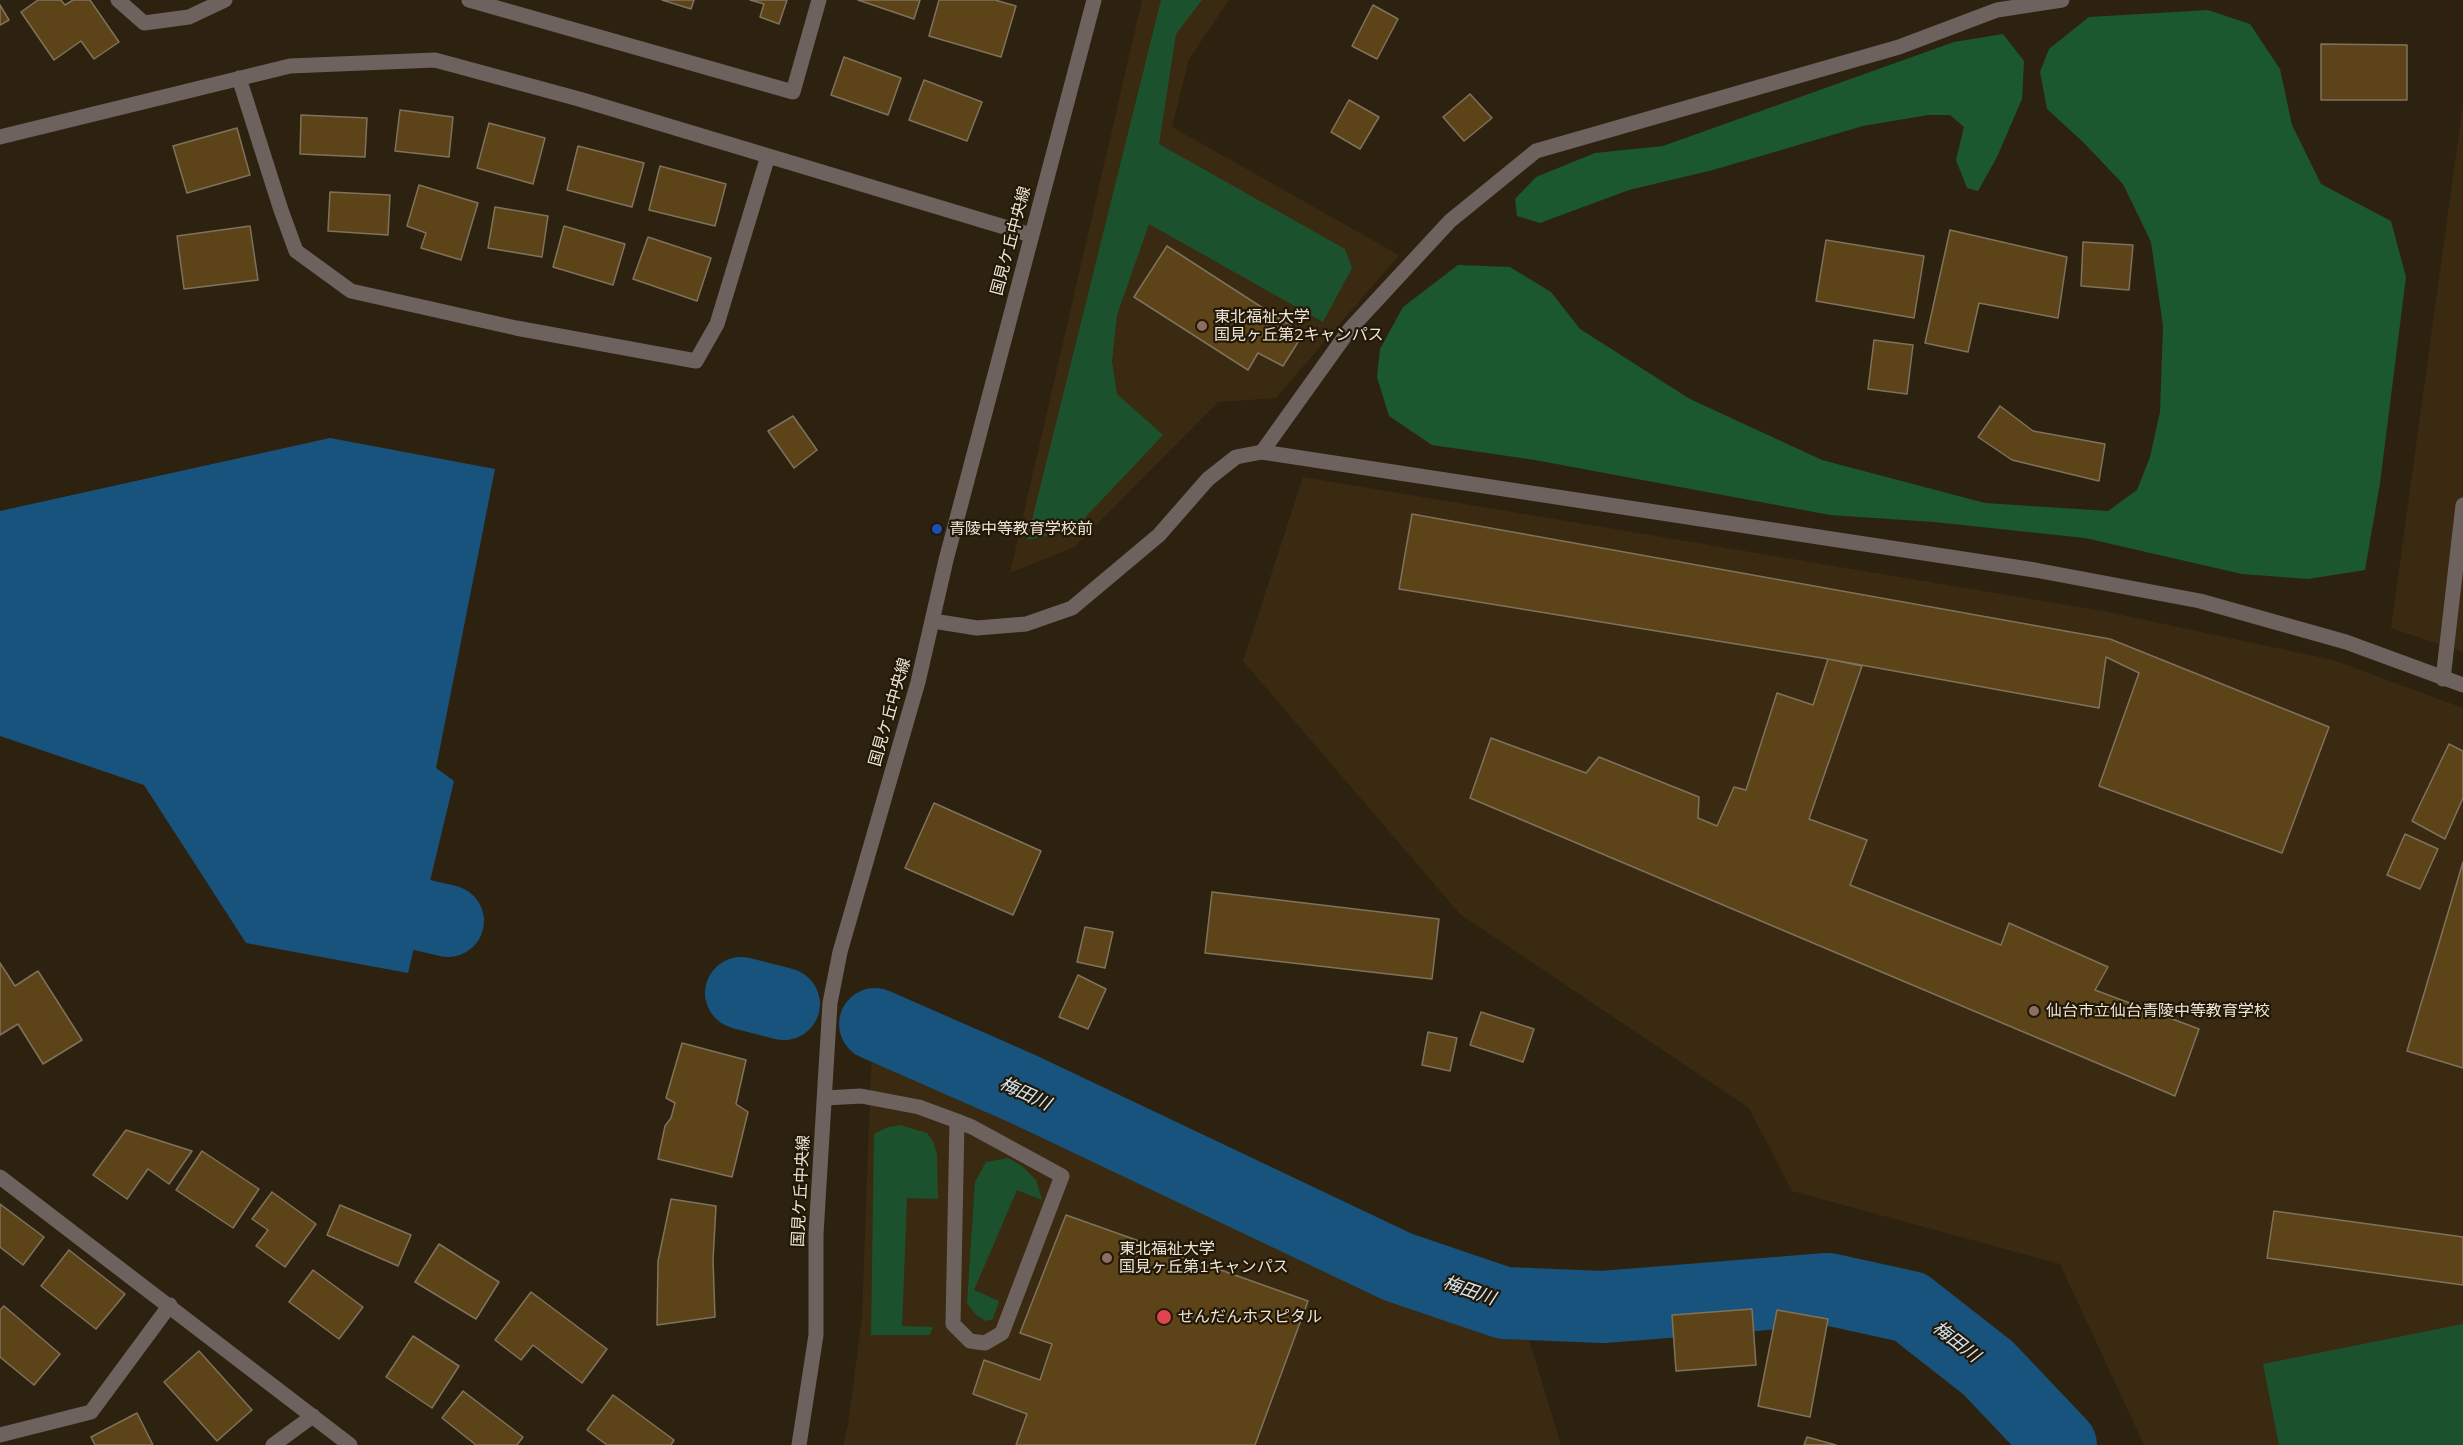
<!DOCTYPE html>
<html>
<head>
<meta charset="utf-8">
<style>
  body { margin:0 }
  canvas { display:block; background:#2d220f }
</style>
</head>
<body>
<canvas width="2463" height="1445"></canvas>
<script>
const c = document.querySelector('canvas').getContext('2d');
c.lineJoin = 'round';
function fill(path, color) {
  c.fillStyle = color;
  c.fill(path, 'evenodd');
}
function shape(rows) {
  const path = new Path2D();
  for (const r of rows) {
    path.moveTo(r[0], r[1]);
    for (let i = 2; i < r.length; i += 2) path.lineTo(r[i], r[i + 1]);
  }
  return path;
}
function trace(path, color, width, dash) {
  c.strokeStyle = color;
  c.lineWidth = width;
  c.lineCap = dash ? 'butt' : 'round';
  c.setLineDash(dash || []);
  c.stroke(path);
}
function drawText(font, color, halo, rows, align = 'center') {
  c.font = font + ' Mulish,"Noto Sans JP",sans-serif';
  c.lineWidth = 4.5;
  c.setLineDash([]);
  c.textBaseline = 'middle';
  c.strokeStyle = halo;
  c.fillStyle = color;
  for (const [text, x, y, turn = 0] of rows) {
    c.save();
    c.translate(x, y);
    c.rotate((+turn || 0) * Math.PI / 180);
    c.textAlign = isNaN(turn) ? turn : align;
    if (halo) c.strokeText(text, 0, 0);
    c.fillText(text, 0, 0);
    c.restore();
  }
}
fill(shape([
  [1142,0,1229,0,1189,59,1172,127,1399,255,1276,398,1218,402,1074,547,1010,573],
  [2463,104,2463,652,2391,628],
  [1303,477,2103,611,2333,660,2463,708,2463,1445,2144,1445,2060,1264,1792,1191,1749,1108,1460,914,1243,661],
  [872,1044,1282,1225,1419,1291,1473,1310,1523,1320,1561,1445,843,1445,848,1425,862,1317]
]), '#392a11');
fill(shape([
  [1161,0,1202,0,1176,34,1159,144,1345,249,1352,268,1323,322,1149,224,1117,315,1112,361,1117,394,1163,435,1079,524,1046,536,1027,540],
  [900,1125,927,1133,933,1141,937,1155,938,1199,907,1198,902,1326,933,1327,930,1335,871,1335,874,1134,888,1127],
  [1008,1158,1022,1166,1036,1180,1042,1200,1017,1190,974,1290,999,1301,993,1319,986,1321,976,1315,967,1303,975,1182,986,1162],
  [2463,1324,2463,1445,2279,1445,2263,1364]
]), '#1b522d');
fill(shape([
  [2208,10,2250,24,2280,69,2292,125,2321,184,2391,221,2406,277,2380,483,2365,570,2308,579,2242,574,2085,538,1934,522,1830,515,1535,460,1432,445,1389,416,1377,377,1380,349,1403,307,1458,265,1510,267,1551,292,1580,329,1690,399,1822,460,1985,503,2108,511,2137,490,2150,457,2160,412,2163,326,2151,242,2123,184,2083,142,2047,109,2040,72,2049,49,2089,17],
  [2003,34,2024,61,2022,99,1997,157,1978,191,1967,188,1956,160,1964,127,1950,115,1928,115,1863,126,1713,170,1629,190,1540,223,1517,216,1515,199,1536,177,1595,153,1663,146,1954,42]
]), '#1b572f');
fill(shape([
  [330,438,495,469,436,768,454,781,408,973,246,943,144,785,0,736,0,511]
]), '#17537c');
trace(shape([
  [422,915,448,921],
  [741,993,784,1004],
  [875,1024,1023,1089,1398,1267,1504,1303,1603,1307,1828,1289,1910,1307,1988,1368,2061,1445]
]), '#17537c', 72);
const building = shape([
  [38,0,61,0,65,5,73,0,90,0,119,42,94,59,81,41,54,60,21,12,38,0],
  [662,0,694,0,691,9,662,0],
  [750,0,787,0,779,24,760,17,764,4,750,0],
  [858,0,920,0,914,19,858,0],
  [939,0,995,0,1016,6,1001,57,929,36,939,0],
  [0,5,9,20,0,25,0,5],
  [1373,5,1398,19,1377,59,1352,46,1373,5],
  [2321,44,2407,45,2407,100,2321,100,2321,44],
  [844,57,901,78,888,115,831,95,844,57],
  [924,80,982,102,967,141,909,120,924,80],
  [1470,94,1492,118,1464,141,1443,117,1470,94],
  [1349,100,1379,117,1360,149,1331,132,1349,100],
  [400,110,453,117,449,157,395,151,400,110],
  [301,115,367,118,365,157,300,154,301,115],
  [489,123,545,138,533,184,477,168,489,123],
  [237,128,250,175,187,193,173,146,237,128],
  [578,146,644,163,632,207,567,190,578,146],
  [660,166,726,184,715,226,649,210,660,166],
  [419,185,478,203,461,260,421,248,426,233,407,226,419,185],
  [330,192,390,195,388,235,328,231,330,192],
  [495,207,548,216,542,257,488,248,495,207],
  [250,226,258,280,184,289,177,236,250,226],
  [564,226,625,244,613,285,553,267,564,226],
  [1950,230,2067,257,2058,318,1979,303,1968,352,1925,343,1950,230],
  [648,237,711,258,697,301,633,279,648,237],
  [1826,240,1924,256,1914,318,1816,301,1826,240],
  [2083,242,2133,245,2129,290,2081,286,2083,242],
  [1167,246,1303,334,1283,366,1258,353,1248,370,1134,297,1167,246],
  [1874,340,1913,345,1907,394,1868,389,1874,340],
  [2000,406,2033,431,2105,444,2099,481,2012,460,1978,437,2000,406],
  [793,416,817,450,794,468,768,431,793,416],
  [1412,514,2110,639,2329,727,2282,853,2099,786,2139,673,2106,657,2099,708,1828,659,1399,589,1412,514],
  [1828,659,1862,666,1809,819,1867,840,1850,885,2001,945,2009,923,2108,967,2095,990,2199,1029,2175,1096,1470,798,1491,738,1586,773,1599,757,1699,797,1698,818,1717,826,1734,787,1746,790,1777,693,1813,705,1828,659],
  [2449,744,2463,751,2463,798,2445,839,2412,821,2449,744],
  [934,803,1041,851,1013,915,905,868,934,803],
  [2405,834,2438,849,2420,889,2387,875,2405,834],
  [2463,862,2463,1068,2407,1051,2463,862],
  [1212,892,1439,919,1432,979,1205,953,1212,892],
  [1085,927,1113,932,1105,968,1077,962,1085,927],
  [0,963,15,986,38,971,82,1040,43,1064,18,1024,0,1035,0,963],
  [1078,975,1106,989,1088,1029,1059,1017,1078,975],
  [1481,1012,1534,1029,1523,1062,1470,1045,1481,1012],
  [1428,1032,1457,1038,1450,1071,1422,1065,1428,1032],
  [682,1043,746,1060,736,1104,748,1112,732,1177,658,1159,665,1126,671,1118,675,1103,666,1098,682,1043],
  [126,1130,192,1151,169,1184,148,1169,127,1199,93,1175,126,1130],
  [202,1151,259,1189,233,1228,176,1190,202,1151],
  [272,1192,316,1224,285,1267,256,1246,268,1230,252,1219,272,1192],
  [671,1199,716,1206,713,1260,715,1317,657,1325,658,1261,671,1199],
  [0,1204,44,1237,23,1265,0,1247,0,1204],
  [340,1205,411,1235,398,1266,327,1235,340,1205],
  [2274,1211,2463,1237,2463,1285,2267,1258,2274,1211],
  [1066,1215,1308,1301,1255,1445,1016,1445,1027,1414,973,1394,984,1360,1040,1380,1052,1344,1020,1333,1066,1215],
  [439,1244,499,1282,476,1319,415,1282,439,1244],
  [69,1250,125,1294,96,1329,41,1286,69,1250],
  [313,1270,363,1307,339,1339,289,1302,313,1270],
  [531,1292,607,1349,582,1383,533,1345,521,1360,495,1340,531,1292],
  [4,1306,60,1354,34,1385,0,1357,0,1310,4,1306],
  [1752,1309,1756,1365,1676,1371,1672,1315,1752,1309],
  [1777,1310,1828,1319,1810,1417,1758,1406,1777,1310],
  [413,1336,459,1366,432,1408,386,1377,413,1336],
  [199,1351,252,1410,217,1441,164,1382,199,1351],
  [463,1391,523,1437,517,1445,476,1445,442,1418,463,1391],
  [613,1395,674,1440,671,1445,607,1445,587,1430,613,1395],
  [137,1413,153,1445,95,1445,91,1437,137,1413],
  [1807,1437,1836,1445,1804,1445,1807,1437]
]);
fill(building, '#5c4418');
trace(building, '#7f725d', 1.5);
trace(shape([
  [2443,679,2463,505],
  [825,1098,861,1096,919,1107,957,1121,972,1127,1062,1176,1002,1333,985,1343,970,1341,953,1324,957,1121]
]), '#6e625f', 15);
trace(shape([
  [118,0,144,23,189,17,225,0],
  [469,0,793,92,819,0],
  [239,78,281,210,296,251,351,291,516,328,696,361,717,324,768,156],
  [0,137,290,66,435,60,579,99,1031,235],
  [1262,452,1350,329,1450,221,1536,151,1899,47,1997,10,2062,0],
  [0,1177,350,1445],
  [0,1435,91,1412,170,1305],
  [273,1445,313,1416]
]), '#6e625f', 15);
trace(shape([
  [933,621,977,628,1026,624,1072,608,1159,535,1208,479,1236,457,1262,452,2035,570,2200,601,2346,642,2463,685],
  [799,1445,816,1335,816,1234,830,1003,840,952,918,682,946,560,1094,0]
]), '#6e625f', 15);
for (const [x, y, r, color] of [
  [1202,326,6,"#8d6e63"],
  [937,529,6,"#1a4fb4"],
  [2034,1011,6,"#8d6e63"],
  [1107,1258,6,"#8d6e63"],
  [1164,1317,8,"#e0444e"]
]) {
  const dot = new Path2D();
  dot.arc(x, y, r, 0, 2 * Math.PI);
  c.fillStyle = color;
  c.fill(dot);
  trace(dot, '#231806', 2);
}
drawText('16px', '#ece5d9', '#231806', [
  ["国見ケ丘中央線",1011,241,-75],
  ["国見ケ丘中央線",890,712,-74],
  ["国見ケ丘中央線",801,1191,-87]
]);
drawText('16px', '#ece5d9', '#231806', [
  ["東北福祉大学",1214,317],
  ["国見ヶ丘第2キャンパス",1214,335],
  ["青陵中等教育学校前",949,529],
  ["仙台市立仙台青陵中等教育学校",2046,1011],
  ["東北福祉大学",1119,1249],
  ["国見ヶ丘第1キャンパス",1119,1267],
  ["せんだんホスピタル",1178,1317]
], 'left');
drawText('italic 18px', '#d3e5f5', '#231806', [
  ["梅田川",1025,1094,25],
  ["梅田川",1469,1291,19],
  ["梅田川",1956,1342,38]
]);
</script>
</body>
</html>
